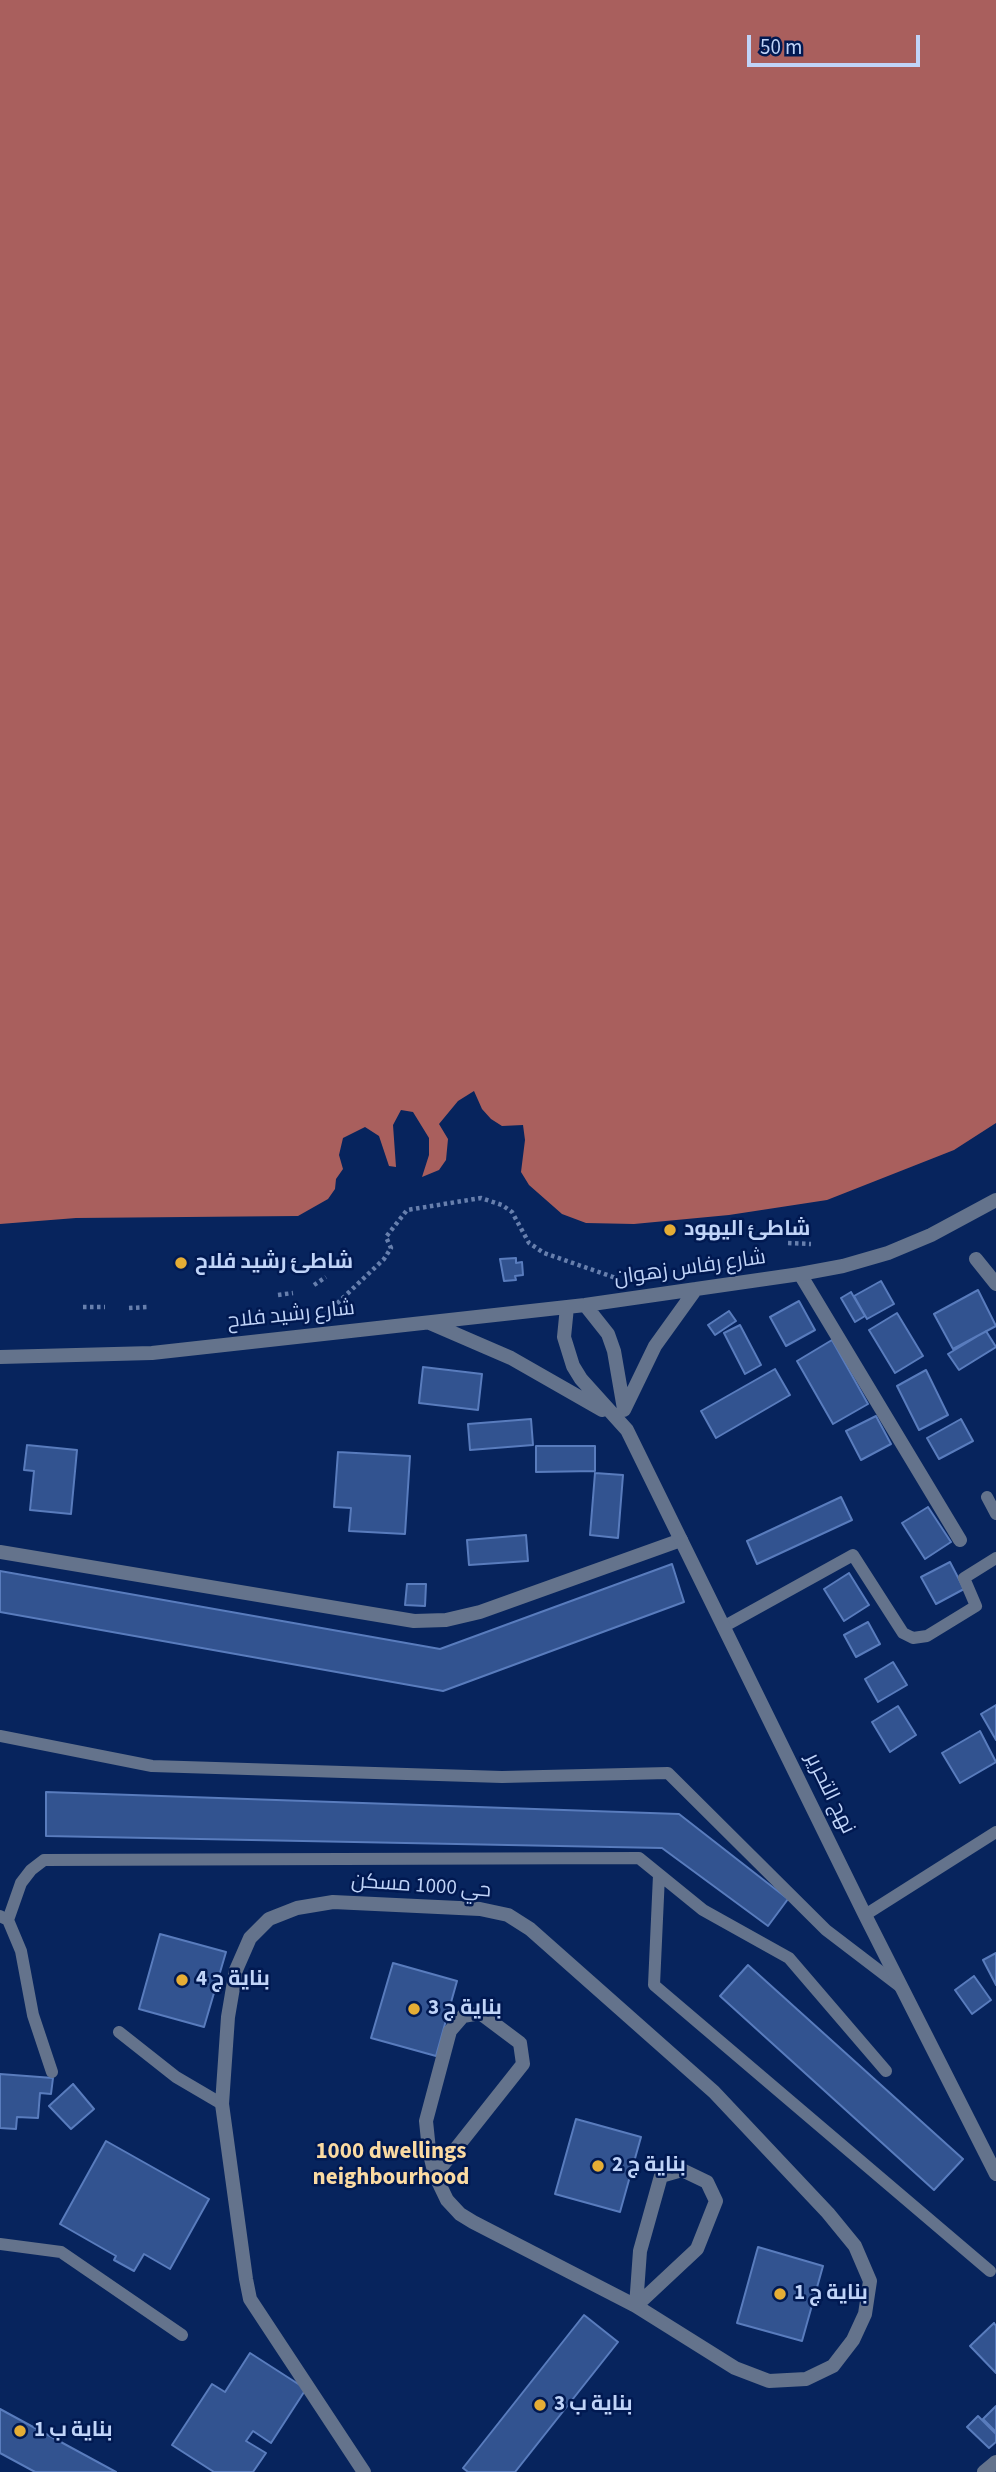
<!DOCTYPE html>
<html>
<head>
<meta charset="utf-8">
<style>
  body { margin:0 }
  #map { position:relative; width:996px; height:2472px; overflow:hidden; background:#07245d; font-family:"Source Sans 3",sans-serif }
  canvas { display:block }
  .scale { position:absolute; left:747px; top:35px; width:173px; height:32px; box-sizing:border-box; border:4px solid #c0d4f8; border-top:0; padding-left:9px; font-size:21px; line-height:24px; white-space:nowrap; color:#c0d4f8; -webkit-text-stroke:5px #011951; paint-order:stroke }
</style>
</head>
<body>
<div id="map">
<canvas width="996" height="2472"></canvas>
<div class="scale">50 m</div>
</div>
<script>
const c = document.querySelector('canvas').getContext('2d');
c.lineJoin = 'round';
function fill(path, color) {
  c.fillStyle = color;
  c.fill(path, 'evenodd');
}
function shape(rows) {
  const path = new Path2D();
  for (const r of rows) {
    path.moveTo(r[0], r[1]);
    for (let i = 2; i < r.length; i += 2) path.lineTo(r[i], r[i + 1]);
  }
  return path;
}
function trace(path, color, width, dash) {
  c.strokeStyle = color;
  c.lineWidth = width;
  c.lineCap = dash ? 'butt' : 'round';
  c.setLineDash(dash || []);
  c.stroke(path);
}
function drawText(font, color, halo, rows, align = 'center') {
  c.font = font + ' "Source Sans 3",Cairo,sans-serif';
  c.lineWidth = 5;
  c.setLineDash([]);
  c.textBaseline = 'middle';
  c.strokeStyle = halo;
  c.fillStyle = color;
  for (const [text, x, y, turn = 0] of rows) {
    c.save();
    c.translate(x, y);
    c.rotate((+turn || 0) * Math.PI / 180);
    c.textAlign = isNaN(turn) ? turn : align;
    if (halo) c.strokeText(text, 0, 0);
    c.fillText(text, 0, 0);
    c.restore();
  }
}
fill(shape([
  [0,0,996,0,996,1123,954,1150,827,1200,729,1215,634,1224,586,1223,562,1214,529,1185,521,1172,525,1140,523,1125,502,1126,491,1119,482,1109,474,1091,458,1101,439,1124,448,1139,446,1160,439,1170,422,1177,429,1155,429,1138,413,1112,401,1110,393,1125,396,1167,389,1166,379,1136,365,1127,343,1138,339,1155,343,1169,336,1179,335,1189,328,1199,298,1216,76,1218,0,1224]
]), '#a95f5d');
const building = shape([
  [516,1258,516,1263,522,1262,523,1275,515,1276,516,1280,504,1281,500,1259,516,1258],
  [881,1281,894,1304,867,1319,854,1296,881,1281],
  [978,1290,996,1326,953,1349,934,1314,978,1290],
  [851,1292,865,1316,855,1322,841,1298,851,1292],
  [799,1301,815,1330,786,1346,770,1317,799,1301],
  [729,1311,736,1321,715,1335,708,1325,729,1311],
  [897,1313,923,1356,895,1373,869,1330,897,1313],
  [740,1325,761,1365,745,1374,724,1333,740,1325],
  [986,1331,996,1347,959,1370,948,1354,986,1331],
  [832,1340,868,1404,833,1424,797,1361,832,1340],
  [423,1367,482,1374,478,1410,419,1403,423,1367],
  [775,1369,790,1395,716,1438,701,1411,775,1369],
  [926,1370,948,1415,919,1430,897,1386,926,1370],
  [876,1416,891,1444,861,1460,846,1431,876,1416],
  [531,1419,533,1445,470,1450,468,1424,531,1419],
  [961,1419,973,1441,939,1459,927,1438,961,1419],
  [27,1445,77,1450,71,1514,30,1510,34,1471,24,1470,27,1445],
  [536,1446,595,1446,595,1471,536,1472,536,1446],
  [338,1452,410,1456,405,1534,349,1531,351,1508,334,1507,338,1452],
  [595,1473,623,1475,618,1538,590,1535,595,1473],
  [841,1497,852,1520,757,1564,747,1541,841,1497],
  [928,1507,951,1542,925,1559,902,1523,928,1507],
  [526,1535,528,1561,469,1565,467,1540,526,1535],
  [950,1562,964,1589,936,1604,921,1577,950,1562],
  [672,1564,684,1602,443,1691,0,1612,0,1571,440,1649,672,1564],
  [849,1573,869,1605,844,1621,824,1589,849,1573],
  [407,1584,426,1584,425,1606,405,1605,407,1584],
  [868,1622,880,1644,856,1657,844,1635,868,1622],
  [893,1662,907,1685,878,1702,865,1679,893,1662],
  [996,1705,996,1740,981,1714,996,1705],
  [898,1706,916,1735,890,1752,872,1722,898,1706],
  [980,1731,996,1762,960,1783,942,1753,980,1731],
  [46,1792,679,1814,788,1899,768,1926,662,1848,46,1836,46,1792],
  [160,1934,226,1952,204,2027,139,2009,160,1934],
  [996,1953,996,1985,983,1960,996,1953],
  [393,1963,457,1981,436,2056,371,2038,393,1963],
  [748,1965,963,2159,934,2190,720,1996,748,1965],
  [974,1976,991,2000,972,2014,955,1990,974,1976],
  [0,2074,53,2078,51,2094,40,2093,38,2118,17,2117,16,2129,0,2128,0,2074],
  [73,2084,94,2109,71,2129,49,2106,73,2084],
  [576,2119,641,2137,620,2212,555,2194,576,2119],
  [106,2141,209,2199,170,2269,144,2254,134,2271,114,2260,116,2256,60,2224,106,2141],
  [758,2247,823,2266,802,2341,737,2323,758,2247],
  [584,2315,618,2342,515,2472,468,2472,463,2468,584,2315],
  [994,2323,996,2326,996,2373,970,2346,994,2323],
  [250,2353,306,2389,271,2443,253,2431,246,2441,266,2453,253,2472,214,2472,172,2445,212,2384,225,2392,250,2353],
  [996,2406,996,2432,983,2419,996,2406],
  [0,2409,116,2472,35,2472,0,2453,0,2409],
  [978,2416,996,2434,996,2442,989,2448,967,2427,978,2416]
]);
fill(building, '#325390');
trace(building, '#597cbd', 2);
trace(shape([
  [788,1243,811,1244],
  [314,1285,326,1277],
  [278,1295,293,1293],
  [83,1307,105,1307],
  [129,1308,148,1307],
  [327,1313,384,1259,391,1248,386,1237,407,1210,481,1198,502,1205,512,1212,529,1243,544,1253,616,1278]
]), '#677fad', 4.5, [3.5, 3.5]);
trace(shape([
  [987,1497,996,1514],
  [723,1627,853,1555,903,1633,913,1638,927,1636,976,1606,964,1578,996,1558],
  [0,1736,152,1766,502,1777,668,1773,826,1930,902,1988],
  [659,1875,654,1985,990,2271],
  [865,1915,996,1832],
  [0,1916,8,1920,21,1883,31,1870,44,1860,639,1858,703,1910,789,1958,886,2071],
  [8,1920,21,1951,33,2015,52,2072],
  [119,2032,176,2077,222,2104],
  [0,2244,61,2252,182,2335]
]), '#64738c', 12);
trace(shape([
  [976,1259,996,1284],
  [800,1274,960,1540],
  [0,1552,414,1621,446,1620,480,1612,681,1540],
  [480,2013,520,2043,523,2064,435,2175,429,2150,426,2121,450,2031,463,2016,480,2013],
  [682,2170,707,2182,716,2201,697,2249,636,2306,640,2251,661,2176,682,2170],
  [364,2472,250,2299,246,2279,222,2104,228,2017,236,1970,250,1938,269,1919,297,1908,333,1902,480,1909,508,1915,530,1929,714,2092,828,2213,855,2246,870,2281,865,2314,853,2340,833,2366,806,2379,769,2381,735,2368,636,2306,473,2222,460,2214,447,2200,435,2175],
  [984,2472,996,2462]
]), '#64738c', 14);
trace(shape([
  [585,1305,608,1334,614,1351,624,1409],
  [567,1307,564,1337,573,1366,581,1379,627,1430,865,1915,996,2174],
  [430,1323,511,1358,602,1410],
  [0,1357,152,1353,585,1305,800,1274,843,1266,888,1253,931,1235,996,1200],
  [624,1410,655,1346,696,1289]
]), '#64738c', 14);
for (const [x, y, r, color] of [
  [670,1230,7,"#e5ad35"],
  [181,1263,7,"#e5ad35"],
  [182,1980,7,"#e5ad35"],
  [414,2009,7,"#e5ad35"],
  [598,2166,7,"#e5ad35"],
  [780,2294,7,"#e5ad35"],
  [540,2405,7,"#e5ad35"],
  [20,2431,7,"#e5ad35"]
]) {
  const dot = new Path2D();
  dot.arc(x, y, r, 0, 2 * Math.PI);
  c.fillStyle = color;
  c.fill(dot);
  trace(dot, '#011951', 2.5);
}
drawText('bold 21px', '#c0d4f8', '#011951', [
  ["شاطئ اليهود",684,1230],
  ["شاطئ رشيد فلاح",195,1263],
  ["بناية ج 4",196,1980],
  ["بناية ج 3",428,2009],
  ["بناية ج 2",612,2166],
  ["بناية ج 1",794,2294],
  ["بناية ب 3",554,2405],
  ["بناية ب 1",34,2431]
], 'left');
drawText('21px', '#c0d4f8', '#011951', [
  ["شارع رفاس زهوان",690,1269,-8],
  ["شارع رشيد فلاح",291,1316,-6],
  ["نهج التحرير",829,1794,64],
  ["حي 1000 مسكن",421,1887,4]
]);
drawText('bold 23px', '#fadaa2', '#011951', [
  ["1000 dwellings",391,2153],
  ["neighbourhood",391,2179]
]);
</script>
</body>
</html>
